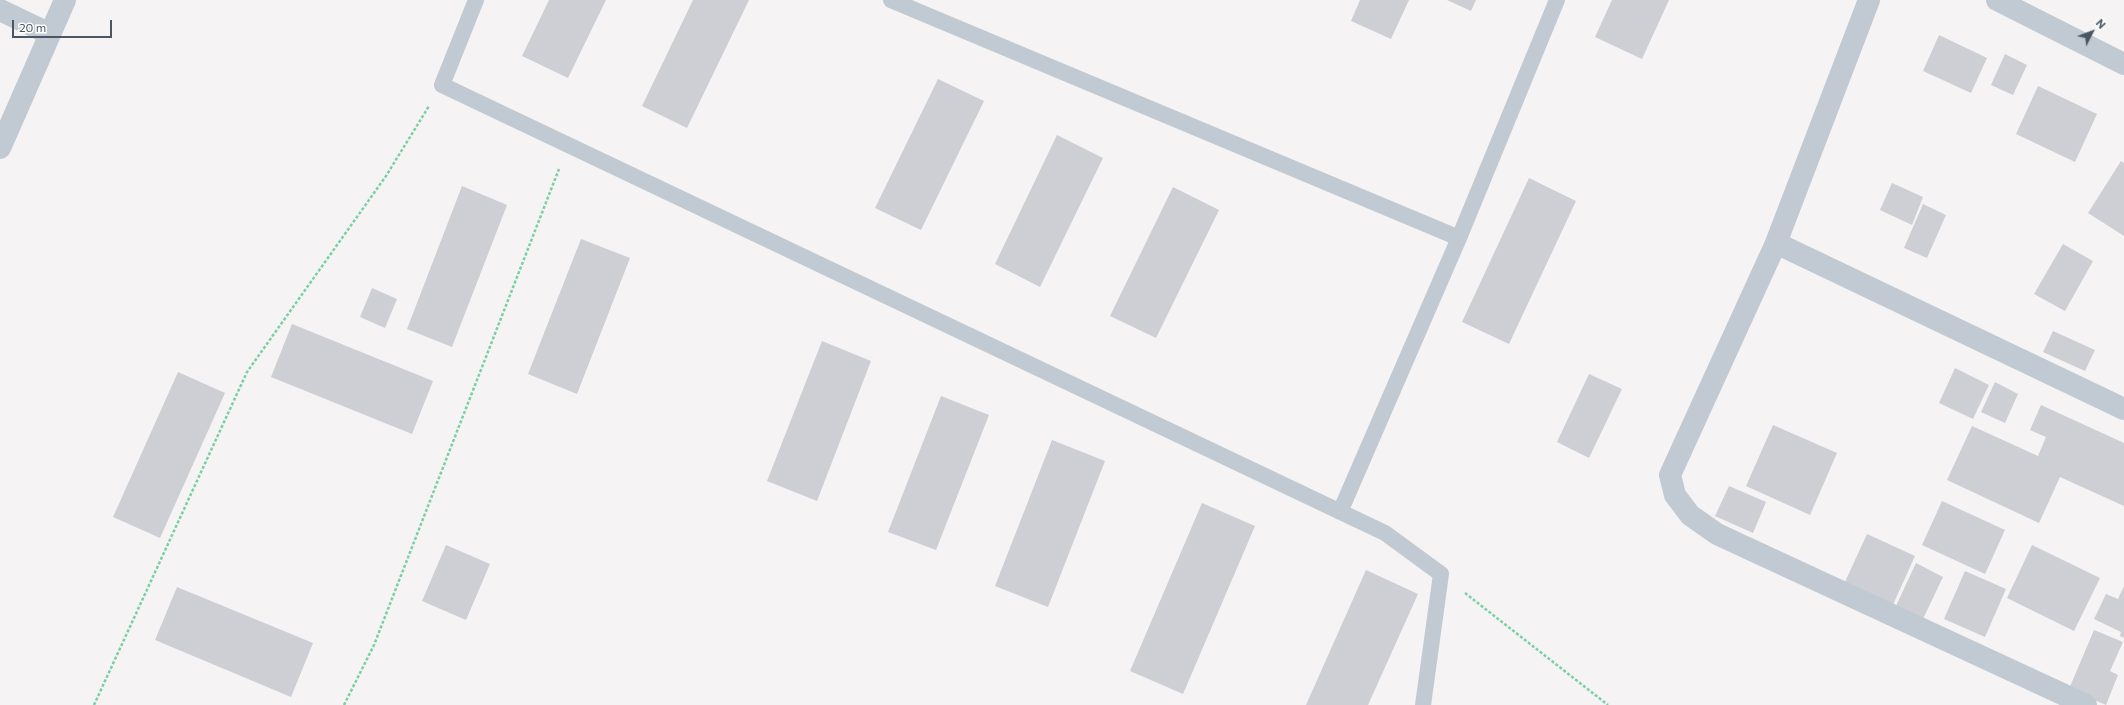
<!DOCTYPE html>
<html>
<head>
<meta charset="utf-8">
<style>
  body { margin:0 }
  #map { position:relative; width:2124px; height:705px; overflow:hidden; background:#f5f3f3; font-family:Commissioner,sans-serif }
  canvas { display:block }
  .north { position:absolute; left:2072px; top:12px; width:40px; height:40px; -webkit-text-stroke:3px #fff; paint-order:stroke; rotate:48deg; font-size:11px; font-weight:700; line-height:16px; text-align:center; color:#4a5661 }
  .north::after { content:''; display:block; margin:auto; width:14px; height:18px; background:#4a5661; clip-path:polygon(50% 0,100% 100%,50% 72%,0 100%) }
  .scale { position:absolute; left:12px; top:20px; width:100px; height:18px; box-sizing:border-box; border:2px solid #4a5661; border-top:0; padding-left:5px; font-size:12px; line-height:14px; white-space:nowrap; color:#4a5661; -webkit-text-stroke:3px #fff; paint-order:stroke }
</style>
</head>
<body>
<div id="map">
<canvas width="2124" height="705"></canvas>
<div class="north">N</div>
<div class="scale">20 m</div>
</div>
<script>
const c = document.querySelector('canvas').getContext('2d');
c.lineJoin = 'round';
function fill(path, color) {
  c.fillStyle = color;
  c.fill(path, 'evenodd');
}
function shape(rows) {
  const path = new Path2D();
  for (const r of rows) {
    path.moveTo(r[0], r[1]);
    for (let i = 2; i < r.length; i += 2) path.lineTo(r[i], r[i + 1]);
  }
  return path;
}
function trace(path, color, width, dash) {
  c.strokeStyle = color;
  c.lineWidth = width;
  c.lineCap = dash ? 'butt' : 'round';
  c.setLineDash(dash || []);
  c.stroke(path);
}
fill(shape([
  [549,0,606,0,568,78,522,56],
  [693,0,749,0,687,128,642,106],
  [1360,0,1409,0,1391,39,1351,21],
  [1447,0,1476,0,1471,11],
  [1612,0,1669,0,1642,59,1595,37],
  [1939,35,1987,58,1971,93,1923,71],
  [2005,54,2027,65,2013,95,1991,85],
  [938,79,984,101,921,230,875,208],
  [2038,86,2097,114,2075,162,2016,134],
  [1057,135,1103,158,1040,287,995,264],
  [2121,161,2124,163,2124,236,2088,213],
  [1529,178,1576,201,1509,344,1462,322],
  [1892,183,1923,197,1912,225,1880,210],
  [462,186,507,205,452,347,407,329],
  [1173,187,1219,210,1156,338,1110,316],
  [1923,204,1946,215,1927,258,1904,248],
  [581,239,630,258,577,394,528,374],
  [2063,244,2093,261,2065,311,2034,294],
  [372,288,397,299,385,328,360,317],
  [292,324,433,381,412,434,271,377],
  [2053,331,2095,350,2085,371,2043,352],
  [822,341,871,361,817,501,767,481],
  [1955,368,1989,385,1973,419,1939,403],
  [178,372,225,393,160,538,113,517],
  [1589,374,1622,389,1589,458,1557,442],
  [1995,382,2018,394,2005,423,1981,412],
  [941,396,989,415,936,550,888,532],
  [2041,405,2124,443,2124,506,2060,477,2039,523,1947,480,1972,426,2038,456,2046,437,2030,430],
  [1773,425,1837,453,1810,515,1746,486],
  [1052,440,1105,461,1048,607,995,586],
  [1729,486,1766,502,1753,533,1715,516],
  [1942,501,2005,530,1985,574,1922,545],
  [1202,503,1255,526,1183,694,1130,671],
  [1867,534,1915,556,1892,607,1844,584],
  [446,545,490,564,466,620,422,601],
  [2032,545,2100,578,2074,631,2007,598],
  [1916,563,1943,577,1922,621,1895,608],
  [1366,570,1418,594,1368,705,1306,705],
  [1965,571,2006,589,1985,637,1944,619],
  [2124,586,2124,638,2120,636,2121,632,2094,619,2106,594,2118,599],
  [177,587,313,643,291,697,155,640],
  [2094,630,2123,642,2110,671,2118,675,2106,705,2069,689]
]), '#cdcfd5');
trace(shape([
  [1465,593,1608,705],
  [94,705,247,372,386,176,429,106],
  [344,705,374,645,559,169]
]), '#7ad0a6', 2.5, [3, 2]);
trace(shape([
  [476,0,442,85,1385,533,1441,574,1423,705],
  [891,0,1459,238],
  [1340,512,1459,238,1557,0]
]), '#c1cad2', 16);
trace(shape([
  [1869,0,1776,243,1670,475,1675,495,1690,515,1717,534,2086,705],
  [1997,0,2124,64],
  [0,10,50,34],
  [0,148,65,0],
  [1776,243,2124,409]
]), '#c1cad2', 22);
</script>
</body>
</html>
